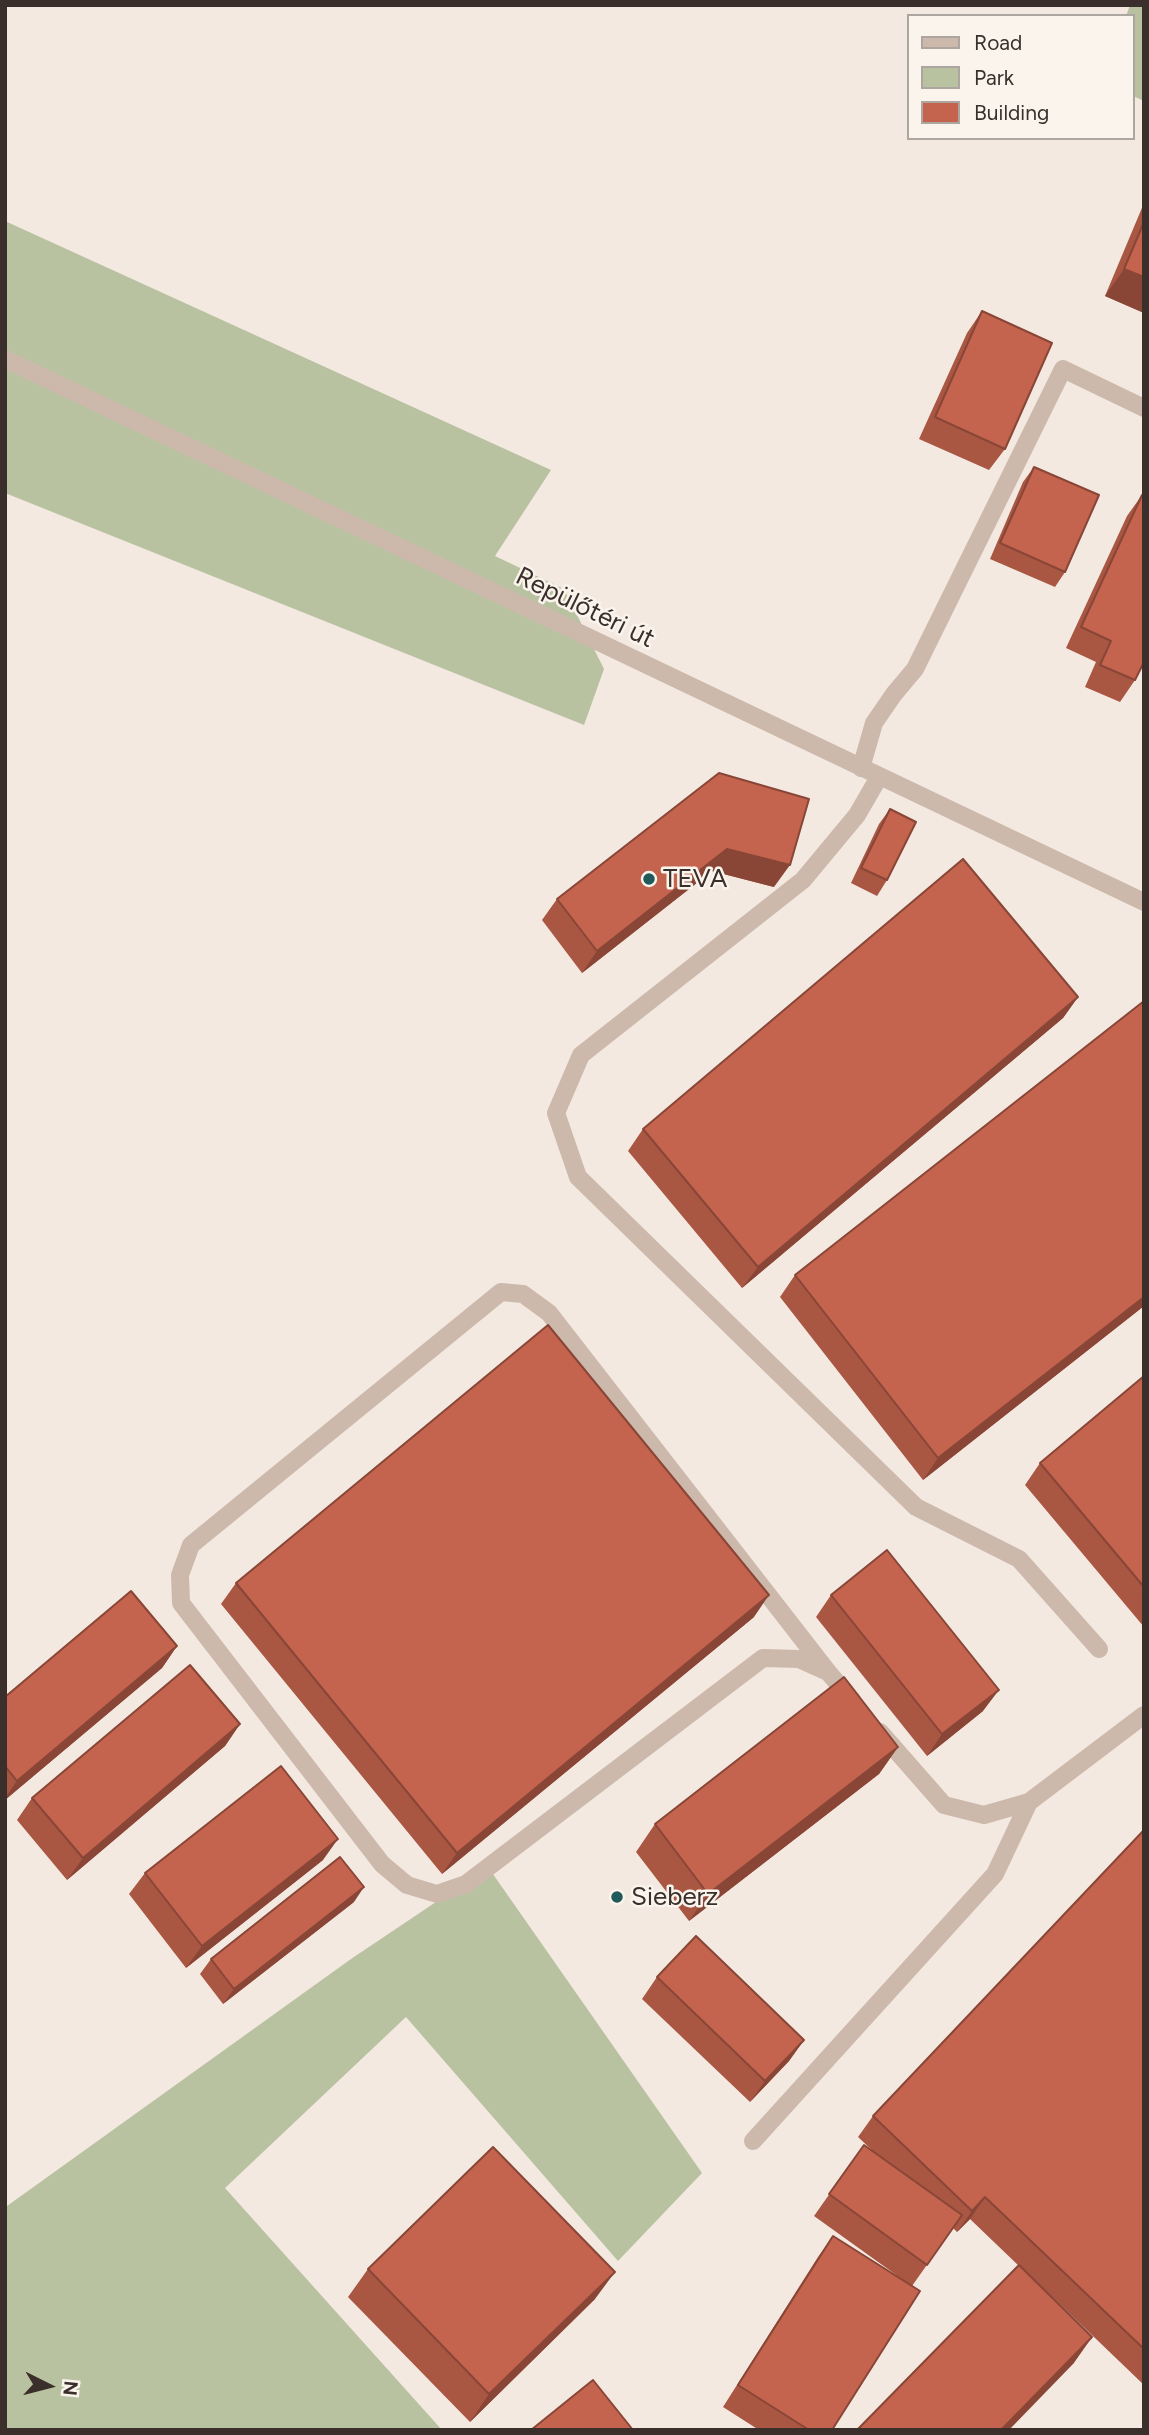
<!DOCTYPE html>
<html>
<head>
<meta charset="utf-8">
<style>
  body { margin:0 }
  #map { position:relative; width:1149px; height:2435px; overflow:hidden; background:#f3e9e1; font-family:Figtree,sans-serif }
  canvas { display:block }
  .frame { position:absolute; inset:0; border:7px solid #3a2f2b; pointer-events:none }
  .legend { position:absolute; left:907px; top:14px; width:228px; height:126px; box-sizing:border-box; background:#faf4ed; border:2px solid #ada59f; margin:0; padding:9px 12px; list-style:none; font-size:21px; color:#3a2f2b }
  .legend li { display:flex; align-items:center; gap:14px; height:35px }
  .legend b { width:35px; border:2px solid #ada59f }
  .north { position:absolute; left:14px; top:2351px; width:70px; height:70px; -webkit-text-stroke:5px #faf4ed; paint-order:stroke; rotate:96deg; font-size:19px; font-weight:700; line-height:28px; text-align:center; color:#3a2f2b }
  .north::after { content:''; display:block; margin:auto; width:24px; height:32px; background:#3a2f2b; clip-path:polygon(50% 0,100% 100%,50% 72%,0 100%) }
</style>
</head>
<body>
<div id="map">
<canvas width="1149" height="2435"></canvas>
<div class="frame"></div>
<ul class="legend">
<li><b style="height:9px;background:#ccb9ac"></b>Road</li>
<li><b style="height:19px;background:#b9c2a0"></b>Park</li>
<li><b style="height:19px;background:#c4644e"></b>Building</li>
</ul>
<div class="north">N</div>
</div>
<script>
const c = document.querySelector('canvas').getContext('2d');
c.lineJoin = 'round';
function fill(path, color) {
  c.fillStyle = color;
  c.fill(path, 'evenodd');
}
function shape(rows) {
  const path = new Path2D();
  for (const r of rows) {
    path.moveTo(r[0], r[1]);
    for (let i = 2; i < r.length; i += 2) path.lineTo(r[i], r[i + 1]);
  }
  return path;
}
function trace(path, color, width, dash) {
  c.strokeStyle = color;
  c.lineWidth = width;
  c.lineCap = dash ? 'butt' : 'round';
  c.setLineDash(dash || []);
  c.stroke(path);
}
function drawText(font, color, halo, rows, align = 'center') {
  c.font = font + ' Figtree,sans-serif';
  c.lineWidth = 5;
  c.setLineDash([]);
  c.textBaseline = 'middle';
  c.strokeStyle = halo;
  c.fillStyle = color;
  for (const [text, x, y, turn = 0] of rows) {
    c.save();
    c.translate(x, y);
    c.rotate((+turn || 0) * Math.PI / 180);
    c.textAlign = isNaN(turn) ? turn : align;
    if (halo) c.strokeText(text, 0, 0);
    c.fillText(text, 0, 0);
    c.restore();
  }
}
fill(shape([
  [1130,5,1144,5,1144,101,1133,96,1133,16,1126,16],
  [5,221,551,470,495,556,564,589,604,669,584,725,5,493],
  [488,1867,702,2173,618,2261,406,2017,225,2188,442,2430,5,2430,5,2204,7,2206,351,1959]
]), '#b9c2a0');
trace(shape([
  [5,359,1144,902],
  [861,768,874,723,894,694,915,669,1063,369,1144,408],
  [879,777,857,815,803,880,581,1055,556,1113,578,1177,916,1507,1019,1559,1099,1649],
  [828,1672,549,1313,523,1294,501,1292,191,1545,180,1575,181,1603,382,1864,407,1885,437,1894,466,1884,763,1658,799,1659,828,1672,852,1700],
  [880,1732,944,1805,984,1815,1029,1802],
  [753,2141,995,1874,1029,1802,1144,1715]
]), '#ccb9ac', 18);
fill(shape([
  [1144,203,1144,313,1105,296],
  [982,311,1005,449,989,470,919,439,967,333],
  [1034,467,1065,572,1055,587,990,559,1023,482],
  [1142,495,1135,680,1120,702,1085,687,1096,662,1066,648,1127,516],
  [719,773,774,887,712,871,582,973,542,920,557,899],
  [890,809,887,880,877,896,851,883,879,824],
  [1078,997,1063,1018,742,1288,628,1151,643,1129],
  [1144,1001,1144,1306,923,1480,780,1297,795,1275],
  [1144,1376,1144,1627,1025,1485,1040,1463],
  [236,1583,754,1617,442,1874,221,1604],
  [831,1595,983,1711,927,1756,816,1617],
  [177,1646,162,1668,5,1800,5,1697],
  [240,1724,225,1746,67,1880,17,1820,32,1798],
  [898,1747,879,1774,689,1921,636,1852,655,1824],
  [1144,1830,1144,2385,1044,2289,1092,2337,1073,2364,1019,2266,970,2219,957,2232,953,2228,912,2286,832,2430,759,2430,723,2407,818,2257,833,2236,899,2277,814,2216,864,2145,873,2151,858,2137,873,2116],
  [323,1860,186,1968,129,1894,145,1873],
  [354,1902,223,2004,200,1974,211,1959],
  [657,1977,804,2040,789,2061,750,2102,642,1999],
  [368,2269,595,2299,470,2422,348,2297]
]), '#a95643');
fill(shape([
  [1124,269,1144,277,1144,313,1105,296],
  [727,849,790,865,774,887,712,871,582,973,597,951],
  [1078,997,1063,1018,742,1288,758,1267],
  [1144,1297,1144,1306,923,1480,938,1458],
  [769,1595,754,1617,442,1874,457,1853],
  [177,1646,162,1668,5,1800,5,1798,17,1781],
  [999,1690,983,1711,927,1756,942,1734],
  [240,1724,225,1746,67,1880,83,1858],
  [898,1747,879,1774,689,1921,708,1894],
  [338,1839,323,1860,186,1968,202,1946],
  [364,1887,354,1902,223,2004,234,1989],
  [804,2040,789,2061,750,2102,765,2081],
  [985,2197,970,2219,957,2232,972,2211],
  [615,2272,595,2299,470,2422,489,2394],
  [1092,2337,1073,2364,1009,2430,1001,2430]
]), '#894637');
const building = shape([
  [1144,222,1144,277,1124,269,1144,222],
  [982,311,1052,343,1005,449,935,417,982,311],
  [1034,467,1099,495,1065,572,1000,543,1034,467],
  [1142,495,1144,496,1144,662,1135,680,1100,665,1111,641,1081,627,1142,495],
  [719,773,809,799,790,865,727,849,597,951,557,899,719,773],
  [890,809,916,822,887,880,861,868,890,809],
  [963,859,1078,997,758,1267,643,1129,963,859],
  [1144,1001,1144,1297,938,1458,795,1275,1144,1001],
  [548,1325,769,1595,457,1853,236,1583,548,1325],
  [1144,1376,1144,1587,1040,1463,1144,1376],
  [887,1550,999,1690,942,1734,831,1595,887,1550],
  [131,1591,177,1646,17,1781,5,1766,5,1697,131,1591],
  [190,1665,240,1724,83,1858,32,1798,190,1665],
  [844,1677,898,1747,708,1894,655,1824,844,1677],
  [281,1766,338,1839,202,1946,145,1873,281,1766],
  [1144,1830,1144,2349,985,2197,972,2211,873,2116,1144,1830],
  [340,1857,364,1887,234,1989,211,1959,340,1857],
  [696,1936,804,2040,765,2081,657,1977,696,1936],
  [864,2145,962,2215,927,2265,829,2194,864,2145],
  [493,2147,615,2272,489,2394,368,2269,493,2147],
  [833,2236,920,2291,832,2430,809,2430,738,2385,833,2236],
  [1019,2265,1092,2337,1001,2430,857,2430,1019,2265],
  [593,2380,633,2430,531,2430,593,2380]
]);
fill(building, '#c4644e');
trace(building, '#894637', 2);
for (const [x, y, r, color] of [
  [649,879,7,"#205a5b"],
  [617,1897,7,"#205a5b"]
]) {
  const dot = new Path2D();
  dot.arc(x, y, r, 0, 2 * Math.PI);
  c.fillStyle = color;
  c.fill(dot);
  trace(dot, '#faf4ed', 2.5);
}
drawText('26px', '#3a2f2b', '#faf4ed', [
  ["Repülőtéri út",585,608,26]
]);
drawText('26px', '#3a2f2b', '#faf4ed', [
  ["TEVA",663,879],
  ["Sieberz",631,1897]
], 'left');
</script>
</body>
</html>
